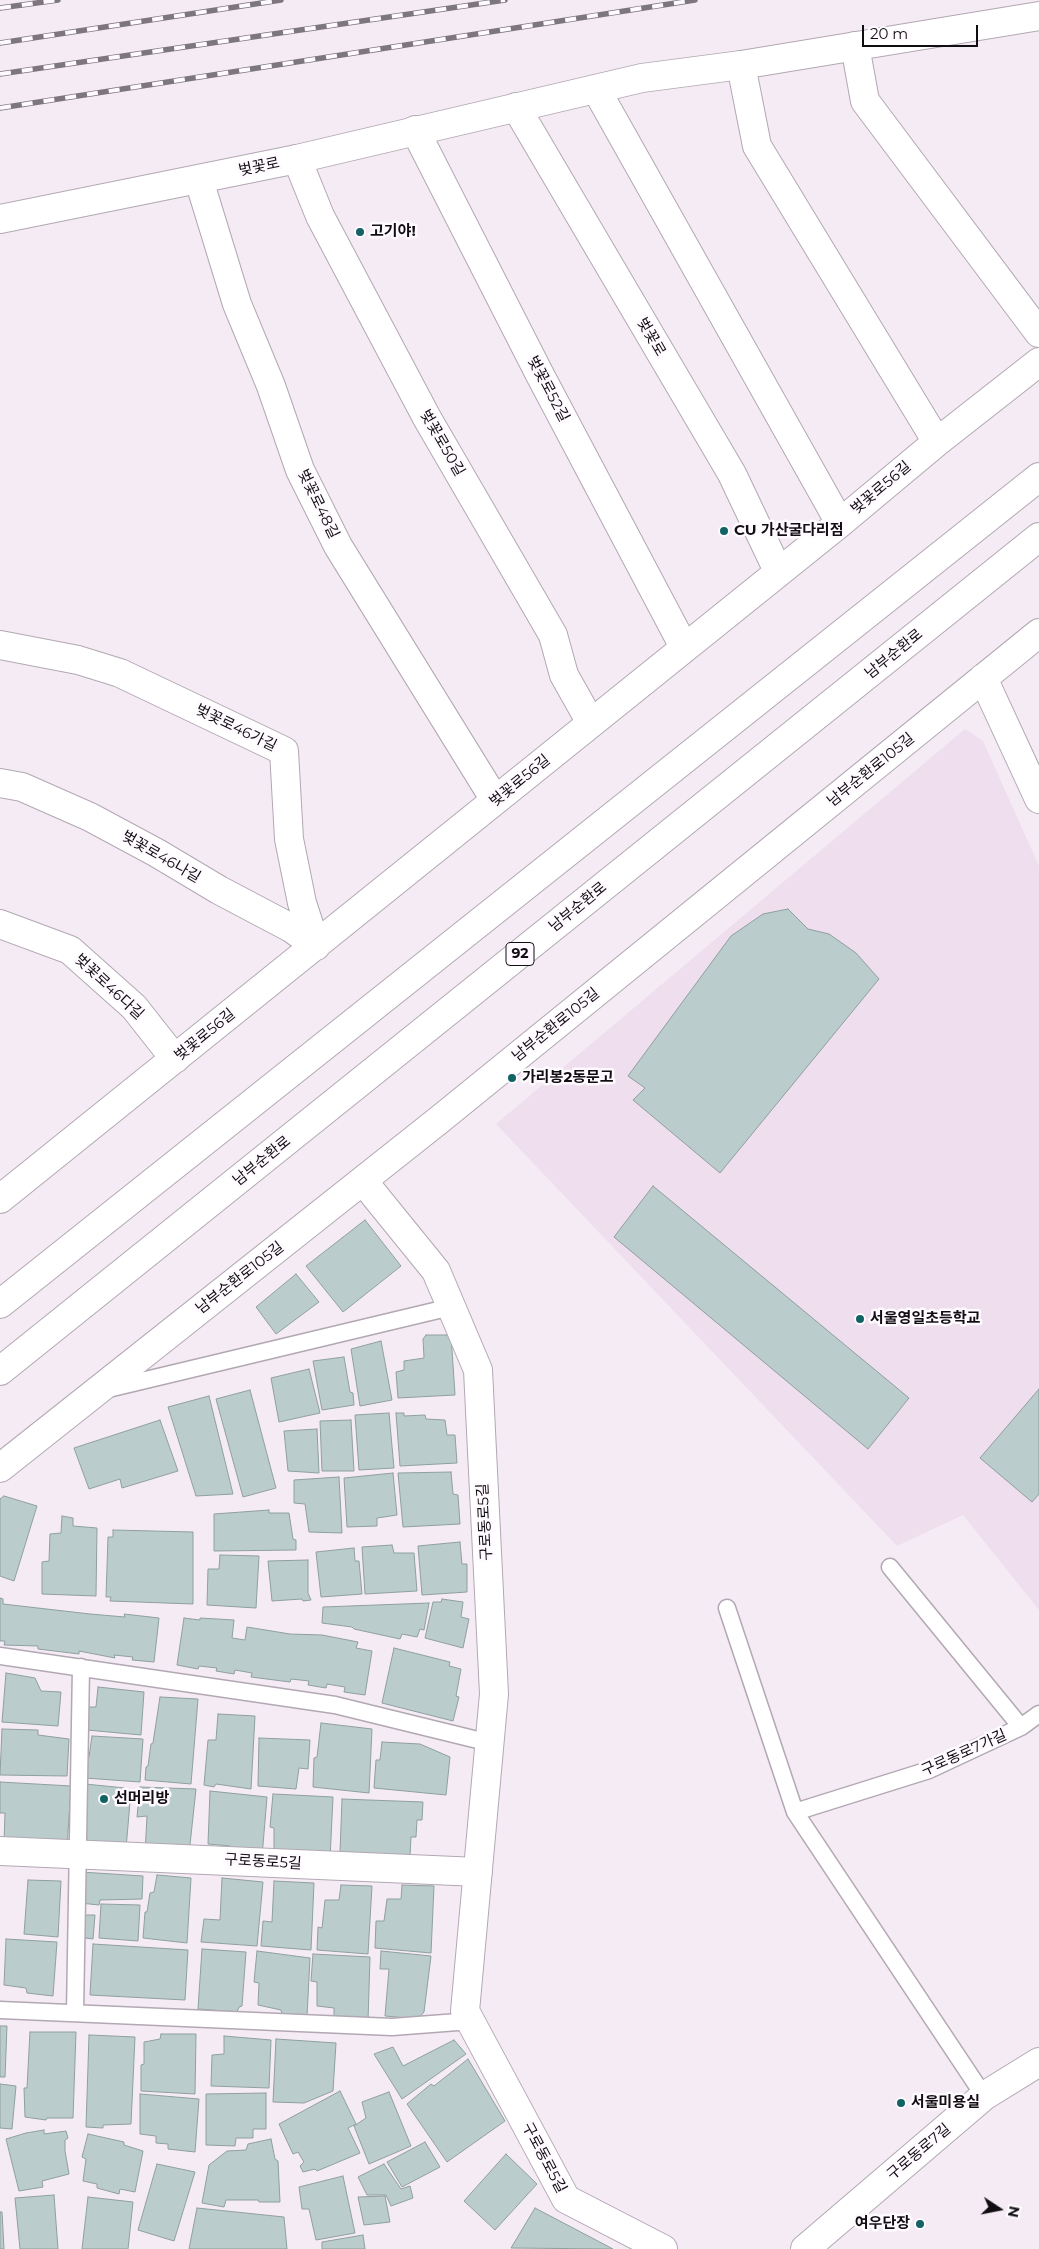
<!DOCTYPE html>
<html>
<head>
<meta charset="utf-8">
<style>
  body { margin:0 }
  #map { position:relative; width:1039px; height:2249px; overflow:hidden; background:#f5ebf5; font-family:Montserrat,sans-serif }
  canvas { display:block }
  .north { position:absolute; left:974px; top:2184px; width:50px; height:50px; -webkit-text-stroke:4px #fefaff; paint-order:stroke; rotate:101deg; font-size:14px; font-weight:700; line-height:20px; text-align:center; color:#110e11 }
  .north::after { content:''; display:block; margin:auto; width:18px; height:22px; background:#110e11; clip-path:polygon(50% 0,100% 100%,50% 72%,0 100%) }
  .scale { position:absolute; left:862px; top:25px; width:116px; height:22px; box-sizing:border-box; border:2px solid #110e11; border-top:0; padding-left:6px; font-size:15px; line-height:18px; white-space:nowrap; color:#110e11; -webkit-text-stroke:4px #fefaff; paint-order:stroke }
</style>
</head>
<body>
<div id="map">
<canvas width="1039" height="2249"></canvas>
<div class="north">N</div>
<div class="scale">20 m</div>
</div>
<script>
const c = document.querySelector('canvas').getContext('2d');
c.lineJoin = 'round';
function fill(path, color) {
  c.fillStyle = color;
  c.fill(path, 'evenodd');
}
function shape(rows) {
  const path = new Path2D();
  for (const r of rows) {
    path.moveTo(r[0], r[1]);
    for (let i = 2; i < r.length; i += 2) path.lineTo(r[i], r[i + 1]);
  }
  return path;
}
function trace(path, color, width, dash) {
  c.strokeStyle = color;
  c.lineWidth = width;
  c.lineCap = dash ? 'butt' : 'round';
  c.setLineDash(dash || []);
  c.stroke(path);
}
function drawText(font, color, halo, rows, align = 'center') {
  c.font = font + ' Montserrat,"Noto Sans KR",sans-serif';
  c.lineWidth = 5;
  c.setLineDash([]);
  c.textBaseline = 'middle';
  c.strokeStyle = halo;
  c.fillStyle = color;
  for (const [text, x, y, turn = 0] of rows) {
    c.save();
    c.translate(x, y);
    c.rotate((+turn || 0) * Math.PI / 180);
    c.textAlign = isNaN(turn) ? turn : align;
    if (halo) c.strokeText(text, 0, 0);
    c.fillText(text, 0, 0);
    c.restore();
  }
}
fill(shape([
  [965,729,983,741,1039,866,1039,1610,963,1515,897,1546,496,1124]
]), '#eedeee');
const building = shape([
  [788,909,808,929,829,934,856,953,879,979,720,1173,633,1100,645,1088,628,1076,731,936,763,914,788,909],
  [653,1186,909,1398,868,1449,614,1237,653,1186],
  [365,1220,401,1266,343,1312,306,1266,365,1220],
  [296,1274,319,1302,276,1334,256,1307,296,1274],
  [426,1335,451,1335,455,1395,398,1398,396,1372,404,1370,404,1361,424,1358,423,1339,426,1335],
  [381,1341,392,1400,360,1406,351,1349,381,1341],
  [344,1357,350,1392,353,1393,354,1405,322,1410,313,1361,344,1357],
  [309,1369,320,1413,279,1422,271,1378,309,1369],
  [1039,1389,1039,1494,1032,1502,980,1458,1039,1389],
  [250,1390,276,1488,243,1497,216,1399,250,1390],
  [209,1396,233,1494,196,1496,168,1407,209,1396],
  [389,1413,394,1468,359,1470,355,1415,389,1413],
  [396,1413,404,1413,404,1416,425,1415,426,1419,445,1420,447,1435,455,1435,457,1463,400,1466,396,1413],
  [160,1420,178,1471,122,1488,120,1479,89,1489,74,1448,160,1420],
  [351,1420,354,1471,322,1471,320,1421,351,1420],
  [317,1429,319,1473,288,1471,284,1431,317,1429],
  [451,1472,453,1494,458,1495,460,1524,403,1527,398,1473,451,1472],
  [393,1473,397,1515,377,1518,377,1526,347,1527,344,1478,393,1473],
  [339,1477,342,1533,309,1532,305,1504,294,1503,294,1480,339,1477],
  [4,1496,37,1506,14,1581,0,1576,0,1499,4,1496],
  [269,1510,269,1513,289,1513,293,1539,296,1540,296,1550,214,1551,214,1514,269,1510],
  [62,1516,73,1518,73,1526,97,1528,96,1596,42,1594,42,1562,49,1561,50,1534,61,1533,62,1516],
  [113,1530,193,1532,193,1604,110,1601,111,1597,106,1597,108,1537,113,1537,113,1530],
  [460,1542,462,1564,467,1564,467,1592,422,1595,418,1546,460,1542],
  [392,1545,394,1553,414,1553,417,1591,365,1594,362,1547,392,1545],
  [354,1548,355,1561,359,1561,362,1594,321,1597,316,1552,354,1548],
  [220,1555,259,1556,256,1608,207,1605,208,1569,219,1569,220,1555],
  [308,1560,308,1593,311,1600,303,1601,302,1599,272,1601,268,1561,308,1560],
  [0,1598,3,1599,3,1604,90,1614,125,1617,124,1614,159,1618,154,1662,132,1660,133,1657,114,1655,115,1658,79,1651,79,1654,38,1649,38,1646,4,1645,5,1641,0,1641,0,1598],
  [442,1599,463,1602,461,1617,469,1619,463,1648,425,1638,433,1602,441,1602,442,1599],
  [429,1603,424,1630,420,1629,417,1637,402,1634,400,1639,354,1629,352,1627,322,1623,323,1607,429,1603],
  [184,1618,200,1620,200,1618,234,1620,232,1638,245,1640,247,1627,290,1634,322,1635,358,1642,356,1648,372,1651,365,1695,344,1692,345,1687,327,1684,326,1688,308,1685,309,1681,291,1679,290,1682,251,1677,252,1673,235,1670,234,1674,216,1671,217,1668,199,1666,198,1669,177,1665,184,1618],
  [394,1648,450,1662,449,1666,461,1669,456,1696,459,1697,453,1721,382,1703,394,1648],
  [6,1673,35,1678,41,1691,61,1692,58,1726,2,1722,6,1673],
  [98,1687,144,1692,141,1735,87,1730,89,1707,96,1707,98,1687],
  [160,1697,198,1699,191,1784,145,1780,146,1767,148,1766,151,1744,153,1743,160,1697],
  [218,1714,255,1716,251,1789,216,1784,214,1787,204,1785,208,1740,216,1740,218,1714],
  [321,1723,372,1729,369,1793,313,1787,314,1758,317,1757,321,1723],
  [2,1729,38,1730,38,1735,69,1739,67,1776,0,1775,2,1729],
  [92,1736,143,1739,140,1782,85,1778,86,1757,89,1757,92,1736],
  [259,1738,310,1740,308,1769,299,1768,296,1789,258,1786,259,1738],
  [382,1742,420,1744,450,1757,446,1795,374,1788,376,1760,380,1760,382,1742],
  [0,1782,71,1786,67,1848,4,1842,5,1813,0,1813,0,1782],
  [85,1784,125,1788,125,1801,130,1802,126,1849,85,1842,85,1784],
  [140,1787,196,1789,189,1854,145,1853,147,1816,137,1817,140,1787],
  [210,1791,267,1797,262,1857,230,1853,230,1846,208,1844,210,1791],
  [273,1794,333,1797,330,1859,274,1851,274,1828,270,1827,273,1794],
  [342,1799,423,1802,422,1820,417,1820,416,1837,411,1837,410,1856,340,1853,342,1799],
  [81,1872,143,1876,142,1899,100,1900,99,1905,80,1903,81,1872],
  [157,1875,191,1878,187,1943,143,1938,145,1912,147,1912,150,1893,154,1892,157,1875],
  [222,1878,263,1882,257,1946,201,1942,204,1919,220,1920,222,1878],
  [28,1880,61,1881,58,1937,24,1934,28,1880],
  [274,1881,314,1883,311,1950,261,1946,263,1921,272,1922,274,1881],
  [341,1885,372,1886,368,1954,317,1950,318,1927,322,1928,325,1900,339,1900,341,1885],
  [402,1885,434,1886,431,1953,375,1948,376,1921,384,1921,387,1899,401,1899,402,1885],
  [101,1904,140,1905,138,1941,99,1938,101,1904],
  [80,1915,95,1915,93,1939,78,1937,80,1915],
  [6,1939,57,1942,53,1996,27,1993,26,1988,4,1985,6,1939],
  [93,1944,188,1950,185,2000,90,1995,93,1944],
  [202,1949,246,1952,242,2006,239,2007,237,2012,198,2009,202,1949],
  [257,1951,310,1958,307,2016,282,2014,281,2010,258,2005,259,1983,254,1982,257,1951],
  [381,1951,431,1956,424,2012,418,2019,385,2016,389,1969,380,1969,381,1951],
  [313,1954,370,1957,368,2021,334,2017,334,2008,317,2006,317,1982,311,1981,313,1954],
  [0,2026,7,2026,5,2077,0,2077,0,2026],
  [30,2032,76,2032,73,2118,47,2118,46,2120,25,2117,24,2088,27,2088,30,2032],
  [161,2034,196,2034,195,2094,141,2091,141,2065,144,2064,144,2042,160,2039,161,2034],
  [89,2035,135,2037,131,2124,103,2125,103,2128,86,2127,89,2035],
  [224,2036,271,2040,269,2088,211,2086,212,2055,224,2054,224,2036],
  [276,2039,336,2043,333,2091,304,2103,273,2102,276,2039],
  [454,2040,466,2054,402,2099,374,2054,393,2047,403,2066,454,2040],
  [468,2059,505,2121,447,2162,407,2104,431,2084,434,2086,468,2059],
  [0,2084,16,2086,12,2129,0,2128,0,2084],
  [340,2091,356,2124,348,2128,360,2153,317,2171,315,2169,303,2172,300,2166,304,2162,298,2152,293,2154,279,2124,340,2091],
  [389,2092,411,2146,369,2164,354,2126,366,2118,362,2102,389,2092],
  [266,2093,266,2129,253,2129,253,2138,236,2138,235,2146,206,2145,206,2094,266,2093],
  [140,2094,199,2099,195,2152,168,2149,168,2144,156,2143,156,2136,140,2134,140,2094],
  [44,2130,44,2134,66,2131,68,2138,65,2140,65,2151,69,2174,42,2181,43,2187,19,2191,6,2139,26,2133,44,2130],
  [88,2134,124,2142,124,2145,143,2151,135,2192,120,2189,119,2194,97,2188,97,2184,83,2181,86,2159,82,2157,88,2134],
  [271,2139,275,2159,278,2161,280,2202,259,2202,258,2200,226,2200,224,2207,202,2203,209,2165,227,2151,246,2150,248,2144,271,2139],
  [425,2142,440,2167,402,2187,387,2162,425,2142],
  [506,2154,537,2184,495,2230,464,2201,506,2154],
  [157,2164,195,2172,174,2241,138,2230,157,2164],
  [384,2164,401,2189,410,2186,413,2198,391,2206,386,2195,367,2195,358,2177,384,2164],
  [343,2176,355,2233,316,2240,309,2209,302,2209,299,2187,343,2176],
  [54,2195,58,2249,20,2249,15,2198,54,2195],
  [385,2196,390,2222,364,2225,358,2197,385,2196],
  [88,2197,133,2202,128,2249,82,2249,88,2197],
  [197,2208,284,2217,287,2249,189,2249,197,2208],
  [535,2208,613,2249,511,2248,535,2208],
  [0,2212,2,2212,4,2249,0,2249,0,2212],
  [363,2235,365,2249,322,2249,322,2242,363,2235]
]);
fill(building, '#bcc');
trace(building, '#8f9f9f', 1);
const service = shape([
  [108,1389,451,1307],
  [890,1567,1021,1727],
  [727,1608,795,1812,984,2096],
  [0,1656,335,1705,490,1743],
  [795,1812,929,1770,1021,1727,1039,1714],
  [0,2010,392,2027,471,2021],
  [75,2013,81,1667]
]);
const minor = shape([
  [855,46,865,101,1039,333],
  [741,65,757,146,937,442],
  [596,89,840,523],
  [516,107,732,474,778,571],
  [415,130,539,373,684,647],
  [297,159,320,216,427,418,553,635,564,675,591,723],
  [199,180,237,304,271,386,300,470,338,546,495,800],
  [0,645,78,660,120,673,284,751,289,839,302,903,316,946],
  [983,678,1039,799],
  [0,783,22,787,90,817,157,853,219,890,291,928,316,946],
  [0,924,70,950,134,1007,175,1059],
  [363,1181,436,1271,478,1370,494,1694,465,2011,566,2199,663,2249],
  [0,1199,840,523,937,442,1039,362],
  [0,1468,439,1120,1039,633],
  [0,1851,478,1872],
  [805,2249,984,2096,1039,2062]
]);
const tertiary = shape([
  [0,219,297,159,642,78,741,65,1039,16]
]);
const primary = shape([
  [0,1304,1039,477],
  [0,1371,1039,537]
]);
trace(service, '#b2a8b3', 19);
trace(minor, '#b2a8b3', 30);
trace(tertiary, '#b2a8b3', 30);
trace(primary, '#b2a8b3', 30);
trace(service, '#fff', 16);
trace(minor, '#fff', 28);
trace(tertiary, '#fff', 28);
trace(primary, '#fff', 28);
const rail = shape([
  [0,8,58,0],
  [0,43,281,0],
  [0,74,505,0],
  [0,108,695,0]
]);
trace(rail, '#7d767d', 5.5);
trace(rail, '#fefaff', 4, [11]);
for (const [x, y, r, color] of [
  [360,232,5,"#116263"],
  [724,531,5,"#116263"],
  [512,1078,5,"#116263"],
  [860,1319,5,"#116263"],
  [104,1799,5,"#116263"],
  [901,2103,5,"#116263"],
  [920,2224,5,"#116263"]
]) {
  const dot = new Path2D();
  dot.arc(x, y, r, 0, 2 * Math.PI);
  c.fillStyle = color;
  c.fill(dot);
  trace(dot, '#fefaff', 2);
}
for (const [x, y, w] of [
  [520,954,28]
]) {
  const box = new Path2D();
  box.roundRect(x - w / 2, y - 11.5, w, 23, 4);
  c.fillStyle = '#fefaff';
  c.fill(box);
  trace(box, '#110e11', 1);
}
drawText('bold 14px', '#110e11', null, [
  ["92",520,954]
]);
drawText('15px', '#110e11', '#fefaff', [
  ["벚꽃로",259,167,-12],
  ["벚꽃로",651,337,60],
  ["벚꽃로52길",548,389,62],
  ["벚꽃로50길",442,443,60],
  ["벚꽃로56길",881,488,-40],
  ["벚꽃로48길",318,504,64],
  ["남부순환로",894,654,-39],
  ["벚꽃로46가길",236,728,26],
  ["남부순환로105길",871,770,-39],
  ["벚꽃로56길",520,781,-39],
  ["벚꽃로46나길",161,857,30],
  ["남부순환로",578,907,-39],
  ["벚꽃로46다길",109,987,43],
  ["남부순환로105길",556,1025,-39],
  ["벚꽃로56길",205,1035,-39],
  ["남부순환로",262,1161,-39],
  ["남부순환로105길",240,1278,-38],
  ["구로동로5길",485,1522,-93],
  ["구로동로7가길",964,1753,-24],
  ["구로동로5길",263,1862,3],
  ["구로동로7길",919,2152,-40],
  ["구로동로5길",544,2158,62]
]);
drawText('bold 15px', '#110e11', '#fefaff', [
  ["고기야!",370,232],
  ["CU 가산굴다리점",734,531],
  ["가리봉2동문고",522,1078],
  ["서울영일초등학교",870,1319],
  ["선머리방",114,1799],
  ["서울미용실",911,2103],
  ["여우단장",910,2224,"right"]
], 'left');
</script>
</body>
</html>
